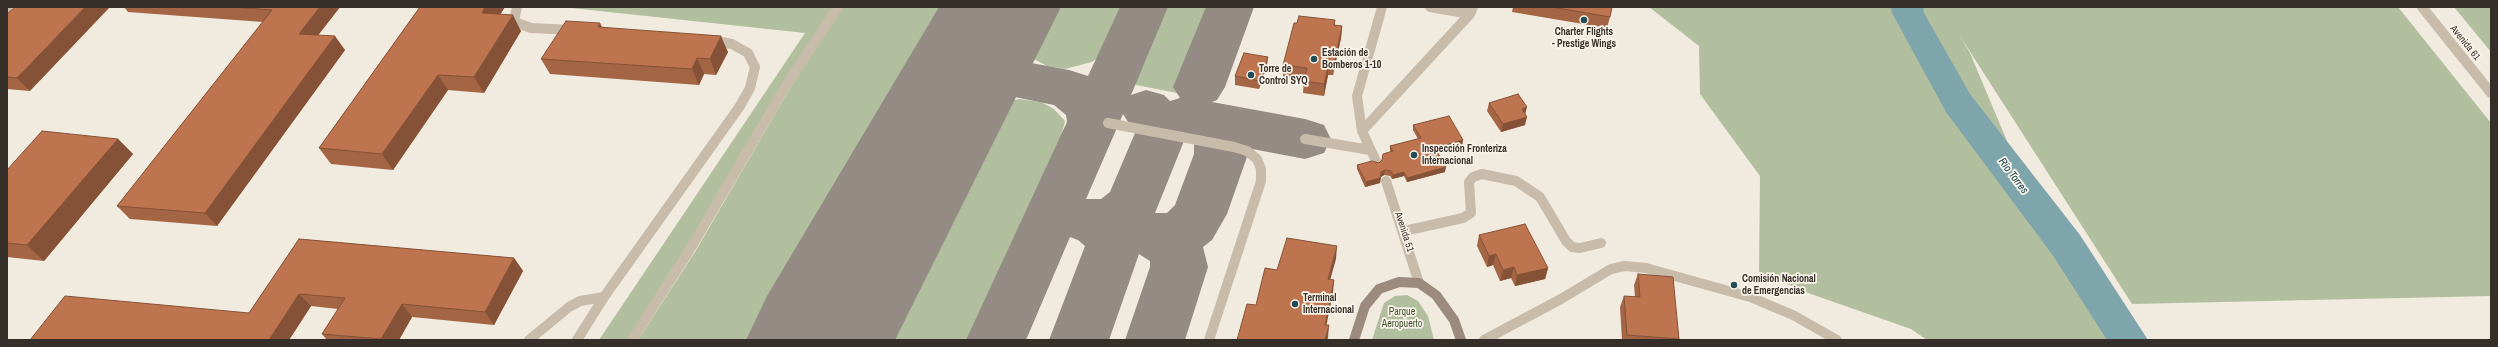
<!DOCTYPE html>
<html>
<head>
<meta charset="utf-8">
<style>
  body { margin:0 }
  #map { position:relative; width:2498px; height:347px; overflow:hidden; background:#f1eade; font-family:"Archivo Narrow",sans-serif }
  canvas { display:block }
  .frame { position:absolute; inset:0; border:8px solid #362f29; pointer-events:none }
</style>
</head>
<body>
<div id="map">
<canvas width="2498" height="347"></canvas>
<div class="frame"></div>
</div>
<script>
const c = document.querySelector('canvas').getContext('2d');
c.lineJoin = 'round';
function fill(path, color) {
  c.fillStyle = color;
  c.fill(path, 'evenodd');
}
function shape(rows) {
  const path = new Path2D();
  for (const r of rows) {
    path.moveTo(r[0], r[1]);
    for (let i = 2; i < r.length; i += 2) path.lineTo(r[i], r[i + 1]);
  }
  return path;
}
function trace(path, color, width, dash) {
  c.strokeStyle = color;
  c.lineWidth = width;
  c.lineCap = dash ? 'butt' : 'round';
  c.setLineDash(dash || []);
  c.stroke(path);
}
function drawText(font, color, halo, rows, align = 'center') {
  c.font = font + ' "Archivo Narrow",sans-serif';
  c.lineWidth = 3.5;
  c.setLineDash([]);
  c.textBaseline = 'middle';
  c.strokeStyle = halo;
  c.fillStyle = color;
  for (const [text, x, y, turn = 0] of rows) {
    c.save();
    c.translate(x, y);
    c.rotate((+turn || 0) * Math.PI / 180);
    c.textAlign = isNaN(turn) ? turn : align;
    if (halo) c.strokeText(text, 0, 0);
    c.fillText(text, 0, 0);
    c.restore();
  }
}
fill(shape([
  [562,7,834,7,685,250,627,340,599,340,805,33],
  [843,7,961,7,771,340,638,340,695,252,792,85],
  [1043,7,1125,7,1102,54,1092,62,1065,69,1047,66,1034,59,1028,50,1033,27],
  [1164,7,1216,7,1182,94,1131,84],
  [1649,7,2398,7,2491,123,2491,296,2132,304,1958,33,1970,53,2012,153,2144,340,1927,340,1911,329,1811,294,1759,272,1760,176,1700,94,1699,46],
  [2454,7,2491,7,2491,52],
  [1019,99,1041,102,1054,109,1065,121,1061,137,969,340,869,340,984,118,1001,103],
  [1407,295,1418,301,1428,316,1434,340,1372,340,1384,303,1395,296]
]), '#b1bf9e');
fill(shape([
  [1891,7,1923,7,1924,13,1970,94,2080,235,2148,340,2107,340,2054,257,1946,112,1892,13,1891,7]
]), '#7ea5ac');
fill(shape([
  [1120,7,1168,7,1131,95,1146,90,1164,95,1170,101,1180,98,1173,87,1206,7,1254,7,1225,87,1217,100,1212,102,1305,119,1324,125,1331,139,1324,153,1305,159,1247,148,1248,154,1227,214,1212,240,1203,247,1208,267,1185,340,1125,340,1150,267,1150,261,1139,254,1109,340,1049,340,1085,246,1078,240,1070,237,1026,340,966,340,1067,122,1066,115,1054,105,1000,94,988,97,969,110,951,116,933,110,925,97,933,84,963,66,954,44,961,32,979,26,997,32,1008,54,1015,60,1069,70,1088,76,1120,7],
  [1123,114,1135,133,1110,192,1101,199,1086,199,1123,114],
  [1186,136,1194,139,1194,154,1175,205,1167,213,1155,213,1186,136]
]), '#948c84');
fill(shape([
  [939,7,1061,7,895,340,746,340,767,296,939,7]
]), '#948c84');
trace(shape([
  [7,7,7,9],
  [517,7,514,21,520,24,531,28,573,30],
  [1430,7,1470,14],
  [1108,123,1234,147,1247,151,1257,159,1261,169,1261,181,1209,340],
  [1362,131,1470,14,1473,7],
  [1305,139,1370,150],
  [1376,161,1362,131,1357,96,1382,7],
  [1404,231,1463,218,1471,213,1469,182,1473,177,1482,174,1516,181,1540,197,1566,241,1572,247,1580,248,1601,243],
  [529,340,569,307,580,301,604,297],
  [577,340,604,297,740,106,750,88,755,67,748,53,732,44,711,40],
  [632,340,689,251,787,84,838,7],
  [1484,340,1561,299,1611,269,1625,266,1646,268,1750,297,1793,315,1837,340]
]), '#c8bbaa', 10);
trace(shape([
  [2422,7,2491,93],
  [1386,181,1419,283]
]), '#c8bbaa', 10);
trace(shape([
  [1354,340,1365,306,1379,289,1399,282,1419,283,1436,295,1454,320,1461,340]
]), '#9c8b7c', 10);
fill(shape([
  [124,7,340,7,318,35,345,50,217,226,130,219,117,206,263,22,128,12],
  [420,7,505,7,500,14,521,31,484,93,448,90,393,170,331,164,319,148],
  [1513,7,1612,7,1610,17,1607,28,1512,12],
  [7,14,30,91,7,89],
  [1335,20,1335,25,1342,26,1341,38,1333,75,1328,75,1324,96,1303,93,1304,80,1283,77,1283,65,1297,23],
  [602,27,728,52,716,75,704,74,699,85,550,74,541,59],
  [1267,66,1259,89,1235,85,1235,76],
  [1489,103,1525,114,1525,125,1501,132,1487,111],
  [1413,125,1463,140,1462,145,1437,151,1445,172,1407,182,1404,176,1392,179,1390,176,1384,175,1381,177,1380,183,1365,187,1357,169,1357,165,1379,163,1390,152,1390,146,1418,139,1413,130],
  [118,139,133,154,44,261,7,257,7,170],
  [1479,235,1548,268,1545,279,1515,286,1511,278,1500,281,1493,265,1487,267,1477,246],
  [299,239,514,258,523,271,494,325,412,317,399,340,327,340,322,334,338,309,311,306,289,340,30,340,249,313],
  [1638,274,1679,339,1679,340,1622,340,1620,307,1624,296,1635,297,1634,285]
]), '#a36544');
fill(shape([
  [85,7,110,7,30,91,17,78],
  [320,7,340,7,309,47,299,34],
  [485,7,505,7,491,29,482,13],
  [513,15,521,31,484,93,474,77],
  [600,23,608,39,598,27],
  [1342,26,1341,38,1333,75,1334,64],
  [335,36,345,50,217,226,205,213],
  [721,36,728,52,716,75,710,59],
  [1268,57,1267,66,1259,89,1260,81],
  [697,58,704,74,699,85,692,69],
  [1329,63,1328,75,1324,96,1324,84],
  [438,75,448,90,393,170,382,154],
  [1527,107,1525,115,1522,109],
  [1527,117,1525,125,1501,132,1503,124],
  [118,139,133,154,44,261,27,245],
  [1463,140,1462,145,1434,152,1435,148],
  [1446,167,1445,172,1407,182,1407,178],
  [1385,170,1384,175,1381,177,1380,183,1365,187,1366,182],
  [1404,172,1404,176,1392,179,1393,175],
  [1337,246,1336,259,1327,291,1328,279],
  [1496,254,1493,265,1487,267,1489,256],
  [514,258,523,271,494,325,485,312],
  [1514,267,1511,278,1500,281,1503,270],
  [1548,268,1545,279,1515,286,1517,275],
  [1334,280,1333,293,1324,337,1325,325],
  [299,294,311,306,289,340,269,340],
  [402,304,412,317,399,340,381,340,381,339],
  [1329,325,1328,338,1327,340,1325,340]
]), '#855237');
const building = shape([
  [15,7,85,7,17,78,7,77,7,14,15,7],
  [233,7,320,7,299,34,335,36,205,213,117,206,272,10,233,7],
  [420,7,485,7,482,13,513,15,474,77,438,75,382,154,319,148,420,7],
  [1552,7,1612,7,1610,17,1552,7],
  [1299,16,1335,20,1334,25,1342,26,1334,64,1329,63,1324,84,1304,81,1307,68,1283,65,1294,23,1297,23,1299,16],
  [566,21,600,23,598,27,721,36,710,59,697,58,692,69,541,59,566,21],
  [1244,53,1268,57,1260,81,1235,76,1244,53],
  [1518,94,1527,107,1522,109,1527,117,1503,124,1489,103,1518,94],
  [1449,116,1463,140,1435,148,1446,167,1407,178,1404,172,1393,175,1391,171,1385,170,1381,172,1380,178,1366,182,1357,165,1372,161,1379,163,1382,160,1383,154,1393,151,1390,146,1421,138,1413,125,1449,116],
  [42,131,118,139,27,245,7,243,7,170,42,131],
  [1525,224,1548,268,1517,275,1514,267,1503,270,1496,254,1489,256,1479,235,1525,224],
  [1287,238,1337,246,1328,279,1334,280,1325,325,1329,325,1325,340,1237,340,1247,304,1256,305,1265,268,1277,270,1287,238],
  [299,239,514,258,485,312,402,304,381,339,322,334,345,298,299,294,269,340,30,340,65,296,249,313,299,239],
  [1638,274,1673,277,1679,339,1627,335,1624,296,1640,297,1638,274]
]);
fill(building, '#be754f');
trace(building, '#855237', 1);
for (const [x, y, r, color] of [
  [1584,20,4,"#214c55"],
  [1314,59,4,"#214c55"],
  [1251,75,4,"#214c55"],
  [1414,155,4,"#214c55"],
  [1734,285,4,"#214c55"],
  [1295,304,4,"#214c55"]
]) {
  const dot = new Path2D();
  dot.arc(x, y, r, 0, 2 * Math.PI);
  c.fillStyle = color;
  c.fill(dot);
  trace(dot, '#f9f3ea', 1.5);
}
drawText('bold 10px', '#362f29', '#f9f3ea', [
  ["Charter Flights",1584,32,"center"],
  ["- Prestige Wings",1584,44,"center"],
  ["Estación de",1322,53],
  ["Bomberos 1-10",1322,65],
  ["Torre de",1259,69],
  ["Control SYQ",1259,81],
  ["Inspección Fronteriza",1422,149],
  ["Internacional",1422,161],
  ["Comisión Nacional",1742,279],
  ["de Emergencias",1742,291],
  ["Terminal",1303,298],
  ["Internacional",1303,310]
], 'left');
drawText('10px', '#362f29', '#f9f3ea', [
  ["Avenida 61",2465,43,51],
  ["Avenida 51",1404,232,72]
]);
drawText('10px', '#42532f', '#f9f3ea', [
  ["Parque",1402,312],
  ["Aeropuerto",1402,324]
]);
drawText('italic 11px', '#214c55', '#f9f3ea', [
  ["Río Torres",2013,176,53]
]);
</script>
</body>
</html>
